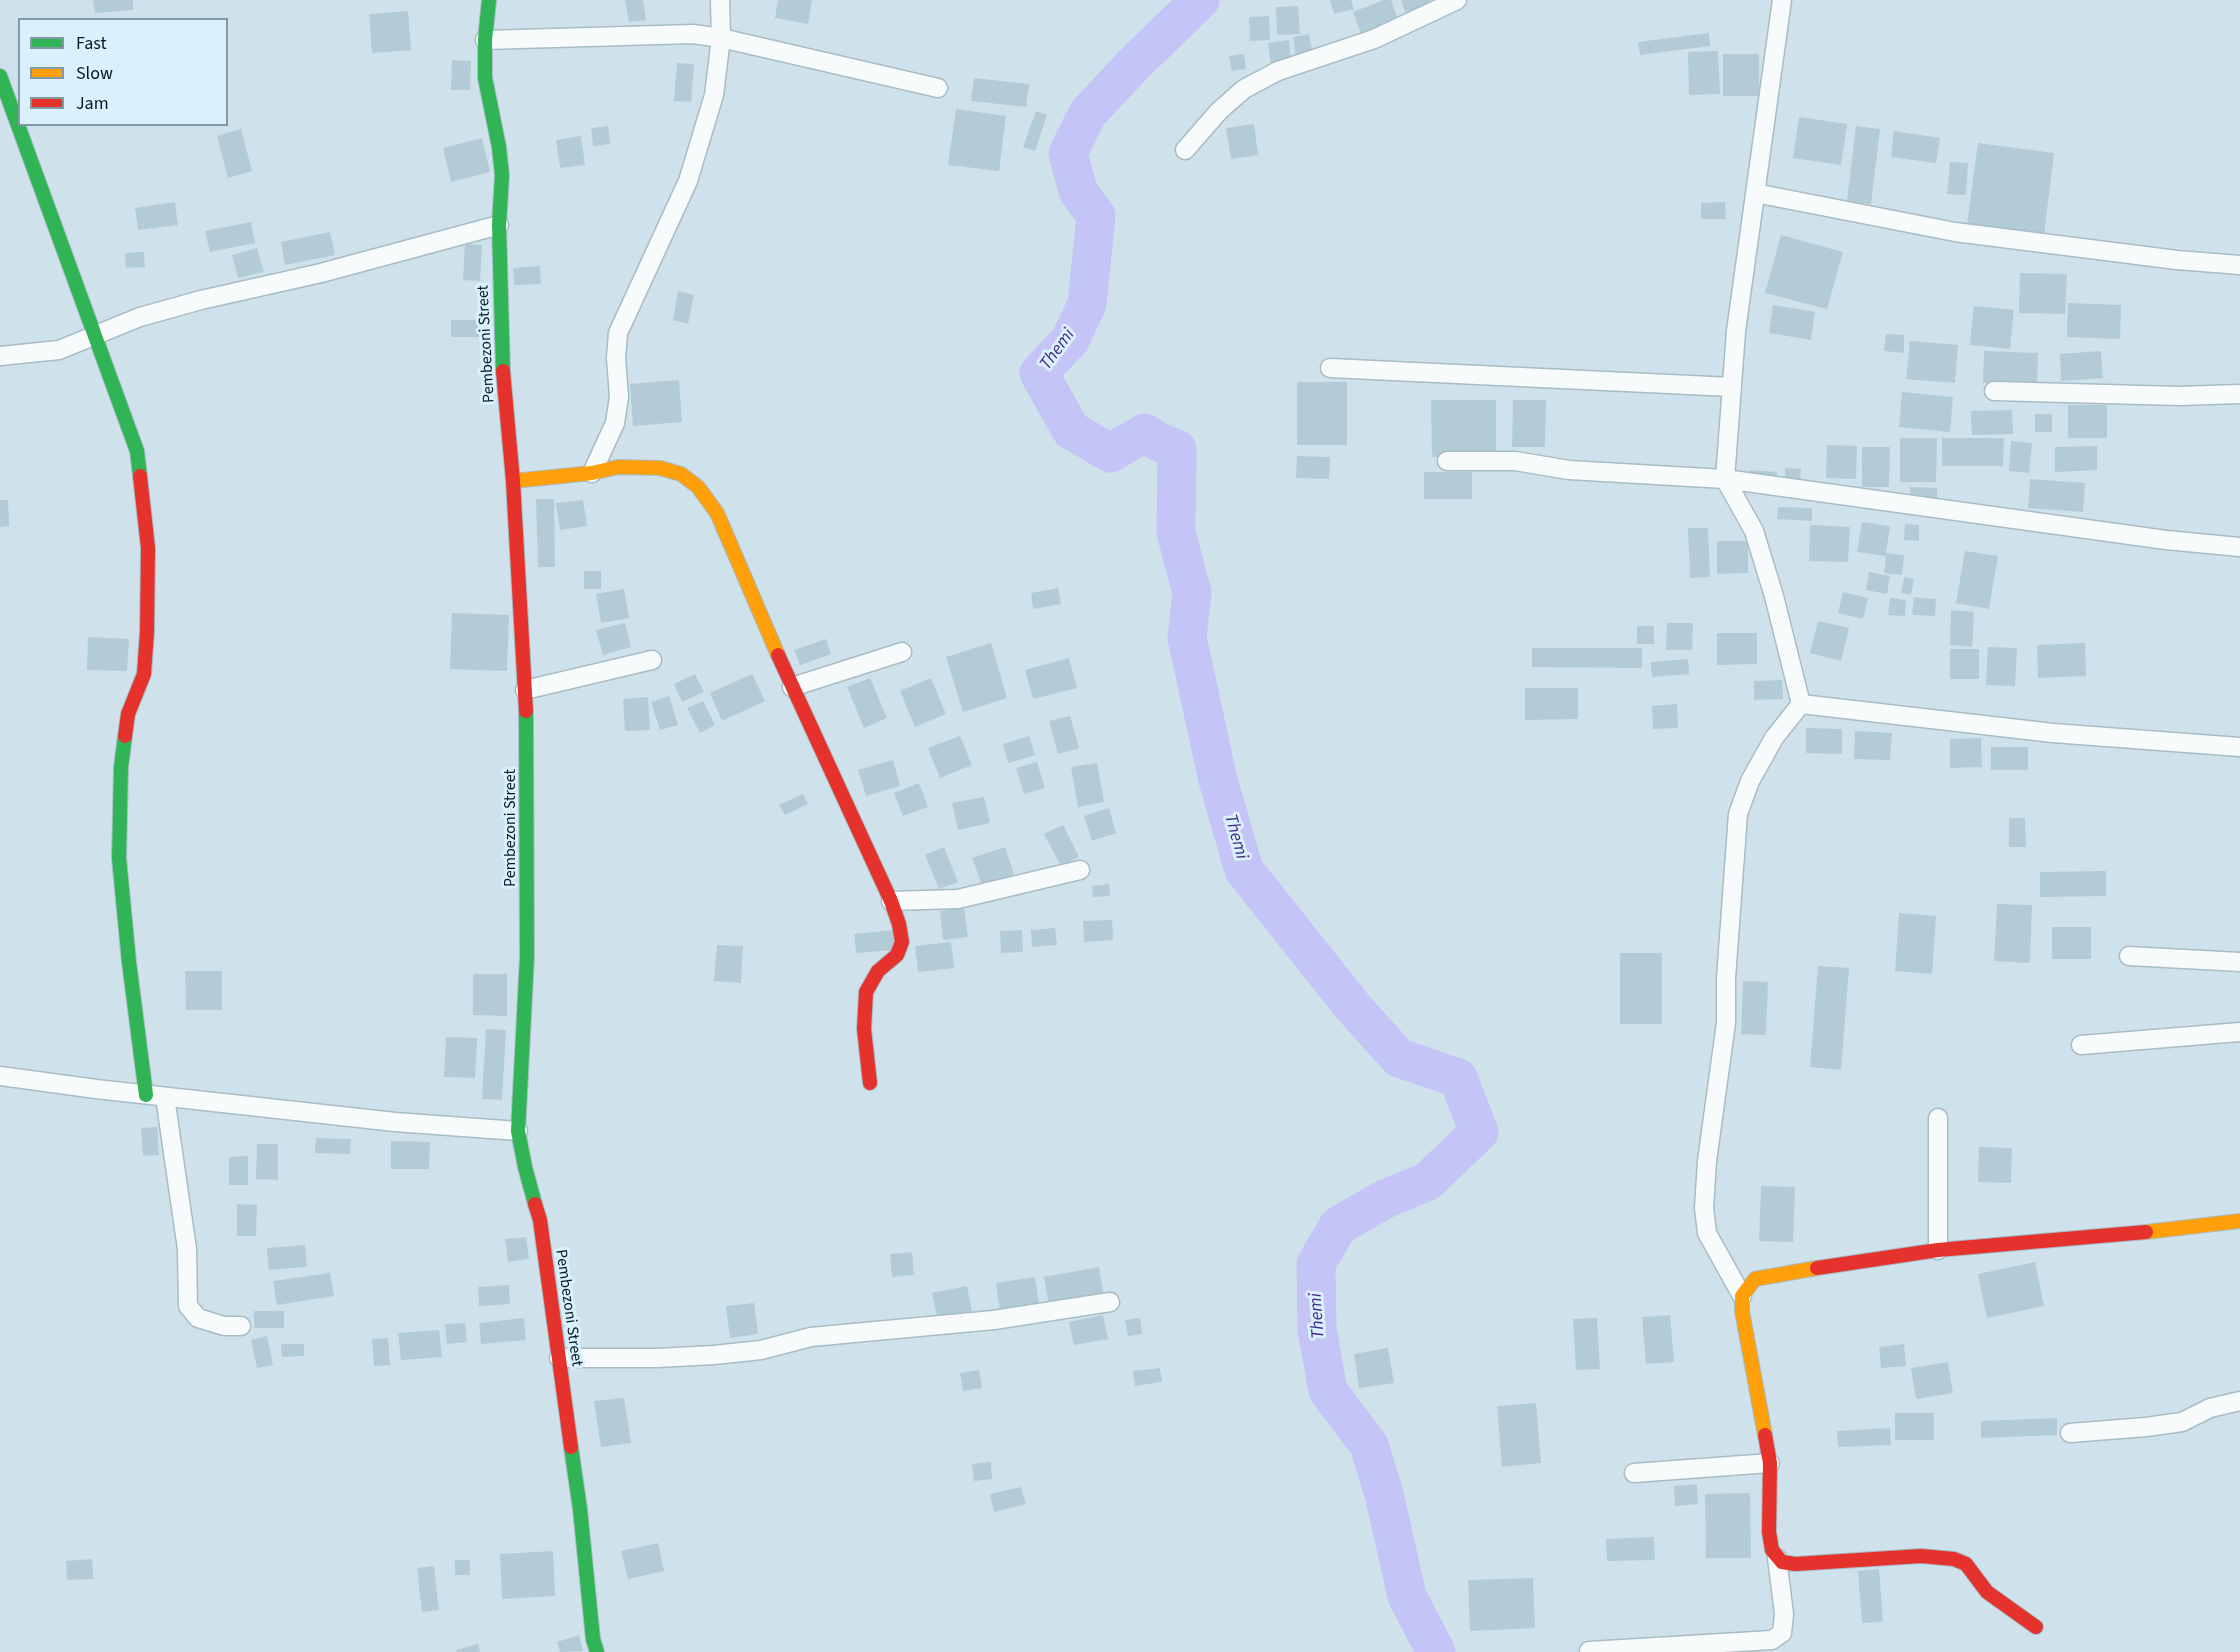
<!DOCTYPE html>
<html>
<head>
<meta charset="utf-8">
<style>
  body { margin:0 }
  #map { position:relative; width:2240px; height:1652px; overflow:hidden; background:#cfe2eb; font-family:"Source Sans 3",sans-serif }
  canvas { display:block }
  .legend { position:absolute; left:18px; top:18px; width:210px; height:108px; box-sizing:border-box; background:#d9f0fd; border:2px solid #839aa5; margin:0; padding:8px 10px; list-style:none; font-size:18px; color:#011822 }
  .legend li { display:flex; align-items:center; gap:12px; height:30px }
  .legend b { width:30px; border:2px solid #839aa5 }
</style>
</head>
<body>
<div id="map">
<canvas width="2240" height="1652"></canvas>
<ul class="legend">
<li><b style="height:8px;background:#30b455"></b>Fast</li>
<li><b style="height:8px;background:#ff9f0a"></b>Slow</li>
<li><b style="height:8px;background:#e5322d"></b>Jam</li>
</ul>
</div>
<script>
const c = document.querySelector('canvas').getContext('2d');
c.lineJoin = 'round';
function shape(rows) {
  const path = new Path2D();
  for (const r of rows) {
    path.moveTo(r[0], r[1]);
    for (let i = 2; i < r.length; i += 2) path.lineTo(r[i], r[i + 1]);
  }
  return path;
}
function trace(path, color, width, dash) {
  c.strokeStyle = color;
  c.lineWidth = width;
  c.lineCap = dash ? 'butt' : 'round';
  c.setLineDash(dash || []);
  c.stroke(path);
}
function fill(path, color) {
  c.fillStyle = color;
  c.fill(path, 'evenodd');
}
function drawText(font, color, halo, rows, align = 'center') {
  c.font = font + ' "Source Sans 3",sans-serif';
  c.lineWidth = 6;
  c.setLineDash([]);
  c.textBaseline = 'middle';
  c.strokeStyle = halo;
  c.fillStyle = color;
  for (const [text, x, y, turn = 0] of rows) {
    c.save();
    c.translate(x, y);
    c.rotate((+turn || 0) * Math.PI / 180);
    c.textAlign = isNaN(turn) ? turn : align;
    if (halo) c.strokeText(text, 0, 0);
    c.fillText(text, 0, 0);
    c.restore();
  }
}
trace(shape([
  [1200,0,1134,64,1088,113,1068,153,1078,191,1096,216,1087,304,1070,340,1039,373,1071,430,1110,453,1145,433,1157,441,1177,449,1176,532,1192,593,1187,638,1218,780,1244,870,1353,1007,1399,1058,1458,1078,1479,1132,1428,1181,1383,1200,1338,1226,1316,1264,1317,1329,1328,1391,1369,1445,1384,1494,1407,1596,1436,1652]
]), '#c5c4f7', 39);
fill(shape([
  [93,0,133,0,133,10,95,13],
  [625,0,643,0,646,20,629,22],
  [778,0,812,0,808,24,775,18],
  [1330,0,1351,0,1354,9,1334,14],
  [1384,0,1391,0,1399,22,1362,37,1353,12],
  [1401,0,1429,0,1432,9,1407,18],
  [1298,6,1300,34,1277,35,1276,7],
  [408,11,411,50,372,53,369,14],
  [1269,16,1270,40,1250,41,1249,17],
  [1709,33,1710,46,1640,55,1638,42],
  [1309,34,1313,55,1296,58,1293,37],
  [1289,40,1291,61,1271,64,1268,43],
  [1718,51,1720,94,1689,95,1688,52],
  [1244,54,1246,69,1232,71,1229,56],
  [1723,54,1759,54,1759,96,1723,96],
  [452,60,471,61,470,90,451,90],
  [677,63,694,64,691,102,674,101],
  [974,78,1029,84,1026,107,971,101],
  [956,109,1006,116,999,171,948,165],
  [1036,111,1047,115,1035,151,1023,147],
  [1799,117,1847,124,1841,165,1793,158],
  [1254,124,1258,155,1231,159,1226,128],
  [608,126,610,144,593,146,591,128],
  [1856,126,1880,129,1871,204,1847,201],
  [241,129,252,171,228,178,217,136],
  [1894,131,1940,138,1936,163,1891,157],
  [581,136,585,165,560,168,556,140],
  [482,138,490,172,451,182,443,148],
  [1978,143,2054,153,2044,234,1967,224],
  [1950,162,1968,163,1966,195,1947,194],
  [175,202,178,225,138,230,135,208],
  [1725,202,1726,219,1701,219,1701,203],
  [251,222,255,243,210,252,205,231],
  [330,232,335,255,285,265,281,242],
  [1781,235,1843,252,1827,309,1765,293],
  [465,244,482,245,480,281,463,280],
  [257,248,264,272,238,278,232,255],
  [144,252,145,267,126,268,125,253],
  [540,266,541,284,514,285,513,268],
  [2020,273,2067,274,2065,314,2019,313],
  [678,291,694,295,688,324,673,320],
  [2068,303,2121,305,2120,339,2067,337],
  [1773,305,1815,312,1811,340,1769,333],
  [1974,306,2014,310,2010,349,1970,345],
  [451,320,484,320,484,337,451,337],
  [1886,334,1904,335,1904,353,1884,351],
  [1910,341,1958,345,1955,383,1906,379],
  [1984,351,2038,353,2037,386,1983,383],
  [2101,351,2103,378,2061,381,2060,354],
  [679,380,682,422,633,426,630,384],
  [1297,382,1347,382,1347,445,1297,445],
  [1902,392,1953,397,1950,432,1899,427],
  [1431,400,1496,400,1496,457,1432,457],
  [1513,400,1546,400,1545,447,1512,447],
  [2068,405,2107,405,2107,438,2068,438],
  [2012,410,2013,434,1972,435,1971,411],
  [2035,414,2052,414,2052,432,2035,432],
  [1900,438,1937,438,1936,482,1900,482],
  [1942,438,2004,438,2003,466,1942,466],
  [2011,441,2032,443,2029,473,2009,471],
  [1827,445,1857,446,1856,479,1826,478],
  [2097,446,2097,470,2055,472,2055,447],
  [1862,447,1890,447,1889,487,1862,487],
  [1297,456,1330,457,1329,479,1296,478],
  [1785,468,1801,469,1800,483,1785,483],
  [1749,470,1777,472,1776,481,1748,480],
  [1424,472,1472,472,1472,499,1424,499],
  [2030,479,2085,483,2083,512,2028,508],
  [1910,487,1937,488,1937,498,1910,497],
  [536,499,554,499,555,567,538,567],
  [0,500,8,500,9,526,0,527],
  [583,500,587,526,560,530,556,503],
  [1778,507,1812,508,1812,521,1777,519],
  [1862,522,1890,526,1886,553,1904,555,1902,575,1884,573,1886,556,1857,552],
  [1905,524,1919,525,1919,541,1904,540],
  [1810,525,1850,527,1848,562,1809,561],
  [1688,528,1708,528,1710,577,1690,578],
  [1717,541,1748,541,1748,573,1717,574],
  [1965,551,1998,556,1989,609,1956,603],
  [584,571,601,571,601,589,584,589],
  [1869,572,1890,576,1887,594,1866,590],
  [1904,577,1914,579,1911,595,1901,593],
  [1058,588,1061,604,1033,609,1031,593],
  [624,589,629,618,601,623,596,594],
  [1843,592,1868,598,1863,619,1838,613],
  [1914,597,1936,599,1935,616,1912,615],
  [1890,598,1906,600,1905,616,1888,615],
  [1951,610,1974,612,1972,647,1950,645],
  [452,613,509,615,507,671,450,669],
  [1818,621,1849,628,1841,661,1810,653],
  [625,623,631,647,603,655,596,630],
  [1667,623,1693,623,1692,650,1666,650],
  [1637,626,1654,626,1654,644,1637,644],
  [1717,633,1757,633,1757,664,1717,665],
  [88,637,129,639,127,671,87,670],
  [826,639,831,654,800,665,794,650],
  [991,643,1007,698,963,712,946,657],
  [2085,643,2086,676,2038,678,2037,645],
  [1988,647,2017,648,2015,686,1986,685],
  [1532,648,1642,648,1642,668,1532,667],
  [1950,649,1979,649,1979,679,1950,679],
  [1069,658,1077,688,1033,699,1025,670],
  [1688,659,1689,674,1652,677,1651,662],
  [695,674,704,692,682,702,674,684],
  [752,674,765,701,722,721,710,693],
  [870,678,887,718,864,728,847,687],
  [931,678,946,714,915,727,900,691],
  [1782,680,1783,699,1754,700,1754,681],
  [1525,688,1578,688,1578,719,1525,720],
  [669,696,678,725,660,730,651,702],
  [648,697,650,730,625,731,623,699],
  [703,701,715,725,700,733,687,708],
  [1677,704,1678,728,1653,729,1652,706],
  [1070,716,1079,748,1058,754,1049,721],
  [1806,728,1842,729,1842,754,1806,753],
  [1855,731,1892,733,1890,760,1854,759],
  [960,736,972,765,940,778,928,748],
  [1029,736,1035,755,1008,763,1003,744],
  [1981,738,1982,767,1950,768,1950,739],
  [1991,747,2028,747,2028,770,1991,770],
  [893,760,900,786,866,796,858,770],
  [1037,762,1045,788,1024,794,1016,768],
  [1097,763,1104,802,1078,807,1071,767],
  [919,783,928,807,903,816,894,793],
  [803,794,808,804,785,815,779,805],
  [984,797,990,823,958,830,952,803],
  [1109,808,1116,833,1092,841,1084,816],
  [2009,818,2025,818,2026,847,2009,847],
  [1063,825,1079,857,1061,866,1044,834],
  [944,847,958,882,939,889,925,855],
  [1005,847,1014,874,982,885,972,858],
  [2106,871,2106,896,2040,897,2040,872],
  [1109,884,1110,896,1093,897,1092,886],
  [1997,904,2032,905,2030,963,1994,961],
  [964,908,968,937,943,940,940,911],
  [1899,913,1936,916,1932,974,1895,971],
  [1112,920,1113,940,1084,942,1083,921],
  [2052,927,2091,927,2091,959,2052,959],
  [1055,928,1057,945,1032,947,1031,930],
  [893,930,894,950,856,953,854,934],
  [1022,930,1023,952,1001,953,1000,931],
  [951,942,954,968,918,972,915,946],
  [717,945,743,946,741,983,714,981],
  [1620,953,1662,953,1662,1024,1620,1024],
  [1818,966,1849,968,1841,1070,1810,1067],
  [185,971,222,971,222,1010,186,1010],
  [473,974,507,974,507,1016,473,1015],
  [1743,981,1768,982,1766,1035,1741,1034],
  [486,1029,506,1030,502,1100,482,1099],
  [446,1037,477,1038,475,1078,444,1077],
  [157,1127,159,1155,143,1156,141,1128],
  [316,1138,351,1139,350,1154,315,1153],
  [391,1141,430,1142,429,1169,391,1169],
  [257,1144,278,1144,278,1180,256,1179],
  [1979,1147,2012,1148,2011,1183,1978,1182],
  [248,1156,248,1185,229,1185,229,1157],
  [1761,1186,1795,1187,1793,1242,1759,1241],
  [237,1204,257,1205,256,1236,237,1236],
  [526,1237,529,1259,508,1262,505,1239],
  [305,1245,307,1267,269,1270,267,1248],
  [912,1252,914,1275,892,1277,890,1254],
  [2035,1262,2044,1306,1987,1318,1978,1274],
  [1099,1267,1104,1297,1049,1306,1044,1277],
  [330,1273,334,1296,277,1305,273,1281],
  [1035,1277,1039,1304,1000,1310,996,1283],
  [509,1285,510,1304,479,1306,478,1287],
  [967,1286,972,1313,938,1320,932,1293],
  [754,1303,758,1334,730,1338,726,1306],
  [254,1311,284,1311,284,1328,254,1328],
  [1103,1315,1108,1339,1074,1345,1069,1322],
  [1670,1315,1674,1362,1646,1364,1642,1317],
  [524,1318,526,1340,481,1344,479,1323],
  [1140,1318,1142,1334,1128,1336,1125,1320],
  [1597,1318,1600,1369,1576,1370,1573,1319],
  [465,1323,467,1342,447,1344,445,1324],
  [439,1330,442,1357,401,1360,398,1333],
  [267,1336,273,1365,257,1368,251,1340],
  [388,1338,390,1365,374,1366,372,1339],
  [281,1344,304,1344,304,1356,282,1357],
  [1904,1344,1906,1366,1881,1368,1879,1347],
  [1388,1348,1394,1383,1359,1388,1354,1354],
  [1948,1362,1953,1393,1916,1399,1911,1368],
  [1160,1368,1162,1382,1135,1386,1133,1371],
  [979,1370,982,1388,963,1391,960,1373],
  [624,1398,631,1443,601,1447,594,1401],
  [1536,1403,1541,1463,1502,1467,1497,1406],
  [1895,1413,1934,1413,1934,1440,1895,1440],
  [2057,1418,2057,1435,1981,1438,1981,1421],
  [1890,1428,1891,1445,1838,1447,1837,1431],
  [991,1462,992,1479,974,1481,972,1464],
  [1697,1484,1698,1504,1675,1506,1674,1486],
  [1021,1487,1026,1504,994,1512,990,1494],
  [1750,1493,1751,1558,1706,1558,1705,1494],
  [1654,1537,1655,1560,1607,1561,1606,1539],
  [658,1543,664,1571,628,1579,621,1551],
  [553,1551,555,1596,502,1599,500,1554],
  [92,1559,93,1579,67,1580,66,1561],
  [455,1560,470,1560,470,1575,455,1575],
  [434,1566,439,1610,422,1612,417,1568],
  [1879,1569,1883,1622,1862,1623,1858,1571],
  [1533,1578,1535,1628,1470,1631,1468,1580],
  [579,1635,583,1651,560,1652,557,1642],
  [478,1644,480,1652,457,1652,456,1650]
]), '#b3cbd7');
const street = shape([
  [1782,0,1736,331,1725,479,1754,531,1774,596,1801,704],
  [485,40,693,34,721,38,938,88],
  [1185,150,1219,111,1244,89,1278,71,1374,39,1457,0],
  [1755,193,1955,232,2177,260,2240,265],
  [0,356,59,350,140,317,201,300,321,273,499,225],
  [1330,368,1732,387],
  [1994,391,2179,396,2240,394],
  [1447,461,1515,461,1569,470,1725,479,2166,540,2240,547],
  [592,473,615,423,619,397,616,358,618,333,688,181,714,95,721,38,720,0],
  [792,687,902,652],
  [525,690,652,660],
  [1801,704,2053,733,2240,747],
  [891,901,958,899,1080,870],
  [2129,956,2240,962],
  [2081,1045,2240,1032],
  [0,1076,96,1089,395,1122,518,1131],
  [165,1097,187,1249,188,1306,198,1318,224,1326,241,1326],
  [1938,1118,1938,1250],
  [1742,1296,1707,1233,1704,1208,1707,1161,1726,1023,1726,978,1738,814,1750,781,1774,738,1801,704],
  [559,1358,657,1358,714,1355,761,1350,811,1337,994,1320,1110,1302],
  [2070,1433,2146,1427,2182,1422,2210,1408,2240,1401],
  [1634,1473,1770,1463],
  [1589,1651,1772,1640,1782,1633,1784,1614,1777,1558]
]);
const fast = shape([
  [489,0,485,40,485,78,499,147,502,175,499,225,503,371],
  [0,76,137,451,140,476],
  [526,711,527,957,518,1131,525,1167,535,1204],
  [125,736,121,767,119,858,129,962,146,1095],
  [571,1447,580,1509,593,1639,597,1652]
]);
const slow = shape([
  [513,481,592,473,618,467,660,468,681,474,698,487,717,513,778,655],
  [2146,1232,2240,1221],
  [1765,1435,1742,1311,1742,1296,1755,1279,1817,1268]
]);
const jam = shape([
  [503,371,513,481,526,711],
  [778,655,891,901,899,924,902,942,897,955,878,971,866,992,864,1029,870,1083],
  [125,736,128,714,144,674,147,632,148,548,140,476],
  [535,1204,540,1220,571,1447],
  [1817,1268,1938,1250,2146,1232],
  [1765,1435,1770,1463,1769,1532,1772,1550,1782,1562,1795,1564,1921,1556,1954,1559,1966,1564,1987,1592,2036,1627]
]);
trace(street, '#a8bcc5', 21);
trace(fast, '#a8bcc5', 16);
trace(slow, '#a8bcc5', 16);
trace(jam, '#a8bcc5', 16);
trace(street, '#f8fbfc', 18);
trace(fast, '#30b455', 14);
trace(slow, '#ff9f0a', 14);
trace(jam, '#e5322d', 14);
drawText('16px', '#011822', '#d9f0fd', [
  ["Pembezoni Street",487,344,-93],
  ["Pembezoni Street",511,828,-90],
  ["Pembezoni Street",568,1308,82]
]);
drawText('italic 18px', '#452889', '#d9f0fd', [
  ["Themi",1058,350,-54],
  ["Themi",1235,837,74],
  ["Themi",1318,1316,-94]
]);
</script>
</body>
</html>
